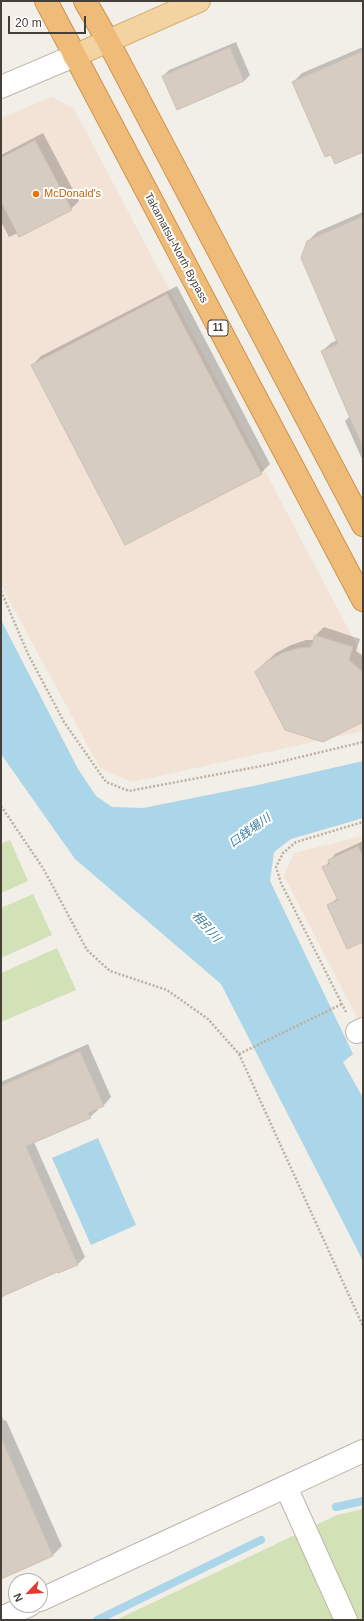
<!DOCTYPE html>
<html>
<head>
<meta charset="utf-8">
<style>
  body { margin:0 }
  #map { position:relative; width:364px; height:1621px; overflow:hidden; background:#f2eee8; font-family:Helvetica,sans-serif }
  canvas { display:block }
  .frame { position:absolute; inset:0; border:2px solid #453f38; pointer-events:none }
  .north { position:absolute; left:8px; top:1573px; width:40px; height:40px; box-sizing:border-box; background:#fff; border:1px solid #b5b2af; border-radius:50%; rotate:245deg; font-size:11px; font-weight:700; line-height:16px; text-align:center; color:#453f38 }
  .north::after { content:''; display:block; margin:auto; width:14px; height:18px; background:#e23a2f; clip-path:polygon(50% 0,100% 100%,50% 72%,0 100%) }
  .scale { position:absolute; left:8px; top:16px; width:78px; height:18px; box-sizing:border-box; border:2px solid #453f38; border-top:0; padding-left:5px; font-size:12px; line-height:14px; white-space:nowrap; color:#453f38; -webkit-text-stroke:3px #fff; paint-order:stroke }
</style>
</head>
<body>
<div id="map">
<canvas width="364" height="1621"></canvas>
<div class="frame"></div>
<div class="north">N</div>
<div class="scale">20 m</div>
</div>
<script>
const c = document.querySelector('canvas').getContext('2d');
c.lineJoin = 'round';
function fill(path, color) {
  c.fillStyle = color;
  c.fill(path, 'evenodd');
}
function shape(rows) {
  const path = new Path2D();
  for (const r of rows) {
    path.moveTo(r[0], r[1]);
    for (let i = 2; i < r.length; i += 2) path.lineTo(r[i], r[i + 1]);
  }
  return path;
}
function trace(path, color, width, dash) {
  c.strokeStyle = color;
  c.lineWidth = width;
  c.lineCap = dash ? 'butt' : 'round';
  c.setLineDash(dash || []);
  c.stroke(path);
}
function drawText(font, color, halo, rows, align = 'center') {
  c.font = font + ' Helvetica,"Noto Sans JP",sans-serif';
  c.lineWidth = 4;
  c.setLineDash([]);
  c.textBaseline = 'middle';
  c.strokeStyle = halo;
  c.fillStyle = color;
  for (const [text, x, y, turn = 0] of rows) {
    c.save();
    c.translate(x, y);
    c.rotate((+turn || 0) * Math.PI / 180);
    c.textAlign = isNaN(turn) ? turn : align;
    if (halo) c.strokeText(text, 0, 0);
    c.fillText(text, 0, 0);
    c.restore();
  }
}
fill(shape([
  [52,97,74,109,363,657,363,731,132,782,100,768,1,585,1,118],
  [363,836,363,1029,284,876,294,853]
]), '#f2e3d6');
fill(shape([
  [10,840,28,881,1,893,1,844],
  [33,894,52,935,1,958,1,908],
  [57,948,76,990,1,1022,1,973],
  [363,1509,363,1620,116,1620,337,1515]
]), '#d2e2b6');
fill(shape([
  [1,620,78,769,96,796,112,807,143,808,258,785,363,761,363,818,291,839,274,852,270,881,353,1054,343,1062,363,1098,363,1261,221,984,75,859,1,754],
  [98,1138,136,1225,91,1245,52,1158]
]), '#abd5e8');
fill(shape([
  [236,42,250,75,244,81,178,109,163,76,169,70],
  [363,47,363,151,293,82,302,73],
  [43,133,79,201,71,209,9,237,1,222,1,155],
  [363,212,363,461,345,421,350,416,322,351,331,343,337,340,308,241,317,232],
  [177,286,270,464,261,473,32,366,41,356],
  [324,627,360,639,356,651,363,656,363,721,264,664,276,653,291,645,306,640,314,640,316,635],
  [363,841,363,941,328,905,338,898,324,868,335,854],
  [88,1044,111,1097,104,1105,97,1108,98,1110,90,1117,34,1142,85,1257,78,1264,58,1272,58,1271,1,1296,1,1082],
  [1,1414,4,1421,6,1420,62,1546,53,1555,1,1578]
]), '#0003');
trace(shape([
  [336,1507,363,1501],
  [97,1620,261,1540]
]), '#abd5e8', 8);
const building = shape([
  [230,47,244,81,177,110,162,76,230,47],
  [363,51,363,152,335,164,331,155,325,157,292,82,363,51],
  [35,140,72,210,19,237,1,202,1,158,35,140],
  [363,216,363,448,321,351,338,344,301,258,307,241,363,216],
  [167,294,262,474,125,545,31,365,167,294],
  [315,635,353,647,349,660,363,672,363,722,323,742,285,730,255,672,267,661,282,653,298,648,311,647,315,635],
  [358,846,363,856,363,942,347,949,327,905,338,900,322,867,330,864,328,860,358,846],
  [80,1051,104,1106,88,1113,91,1118,26,1146,78,1265,58,1273,57,1272,1,1297,1,1086,80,1051],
  [1,1437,53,1556,1,1579,1,1437]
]);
fill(building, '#d6ccc2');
trace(building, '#cdc0b3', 1);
const minor = shape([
  [1,87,74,56],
  [357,1032,363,1029],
  [286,1487,346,1620],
  [40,1600,363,1451],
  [1,1618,30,1605]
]);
const major = shape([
  [74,56,199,1]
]);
const highway = shape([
  [46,1,363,600],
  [85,1,108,41,363,525]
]);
trace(minor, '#bdb5ac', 24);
trace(major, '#d6af72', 24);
trace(highway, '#cc8f49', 24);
trace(shape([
  [1,591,28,654,64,722,106,782,129,791,267,765,363,742],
  [1,806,43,868,87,950,110,971,167,990,208,1019,239,1054,363,1326],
  [346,1012,281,883,276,867,283,853,296,842,363,822],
  [239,1054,342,1004]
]), '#bdaf9f', 2.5, [2, 2]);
trace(minor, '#fff', 22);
trace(major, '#f3d4a1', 22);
trace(highway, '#eebc78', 22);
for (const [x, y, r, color] of [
  [36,194,4,"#e8710a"]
]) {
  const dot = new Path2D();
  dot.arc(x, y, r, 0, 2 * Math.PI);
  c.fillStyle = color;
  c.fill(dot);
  trace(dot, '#fff', 1.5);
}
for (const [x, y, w] of [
  [218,328,20]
]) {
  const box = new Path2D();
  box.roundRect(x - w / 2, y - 8, w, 16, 3);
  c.fillStyle = '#fff';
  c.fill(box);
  trace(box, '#453f38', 1);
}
drawText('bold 10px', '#453f38', null, [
  ["11",218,328]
]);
drawText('11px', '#c56008', '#fff', [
  ["McDonald's",44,194]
], 'left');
drawText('11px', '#453f38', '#fff', [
  ["Takamatsu-North Bypass",176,248,62]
]);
drawText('italic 12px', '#3b7d9e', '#fff', [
  ["口銭場川",250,831,-36],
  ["相引川",206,927,48]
]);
</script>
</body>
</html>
